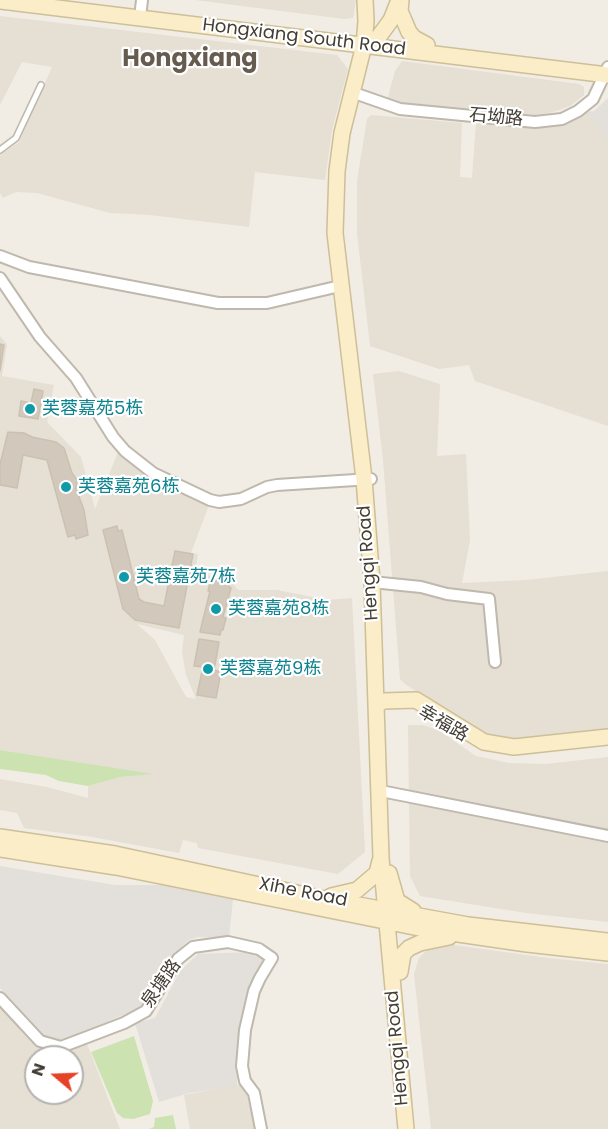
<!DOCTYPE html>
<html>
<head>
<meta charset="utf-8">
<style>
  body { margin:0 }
  #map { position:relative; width:608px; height:1129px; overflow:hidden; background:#f1ede5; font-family:Poppins,sans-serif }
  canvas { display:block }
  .north { position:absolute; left:24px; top:1045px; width:60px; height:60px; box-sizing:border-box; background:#fff; border:2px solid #b4b2ae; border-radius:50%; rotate:289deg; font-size:16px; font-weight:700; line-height:24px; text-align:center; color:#433e35 }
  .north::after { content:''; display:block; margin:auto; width:21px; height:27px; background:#e74226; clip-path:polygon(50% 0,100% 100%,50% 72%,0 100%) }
</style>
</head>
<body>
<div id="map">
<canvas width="608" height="1129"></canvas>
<div class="north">N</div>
</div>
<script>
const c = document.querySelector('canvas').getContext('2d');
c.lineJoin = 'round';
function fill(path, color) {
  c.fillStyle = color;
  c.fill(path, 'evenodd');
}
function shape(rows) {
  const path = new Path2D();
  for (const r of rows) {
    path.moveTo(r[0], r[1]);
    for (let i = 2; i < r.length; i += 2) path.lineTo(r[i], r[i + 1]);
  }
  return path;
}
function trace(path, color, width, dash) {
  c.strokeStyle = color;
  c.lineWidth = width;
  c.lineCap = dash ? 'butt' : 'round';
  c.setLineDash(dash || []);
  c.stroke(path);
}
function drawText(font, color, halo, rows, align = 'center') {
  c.font = font + ' Poppins,"Noto Sans SC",sans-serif';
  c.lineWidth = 4.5;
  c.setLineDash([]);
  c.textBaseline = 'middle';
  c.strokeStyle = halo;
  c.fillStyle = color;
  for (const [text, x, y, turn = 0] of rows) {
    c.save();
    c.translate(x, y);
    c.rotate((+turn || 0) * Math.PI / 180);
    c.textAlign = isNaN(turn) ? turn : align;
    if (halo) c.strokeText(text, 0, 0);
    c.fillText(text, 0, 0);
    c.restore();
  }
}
fill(shape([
  [195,0,356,0,353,18,344,19],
  [0,16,337,55,348,69,332,130,325,180,255,172,249,227,150,215,110,213,37,193,16,192,3,198,0,193,0,155,19,142,52,67,22,62,0,105],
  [402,61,579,84,584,87,584,95,570,106,553,112,536,115,400,104,387,101,395,71],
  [587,112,608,139,608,426,475,381,469,365,439,369,370,346,357,233,357,181,367,119,371,115,462,123,460,177,472,178,476,122,535,128,568,124],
  [0,336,7,344,2,376,54,385,47,422,81,457,95,509,118,452,150,476,209,505,191,553,198,554,195,573,230,580,238,590,277,590,328,600,352,598,365,852,338,874,198,848,197,843,183,840,179,853,92,837,24,828,17,813,0,810,0,779,47,787,88,798,88,786,121,777,149,774,0,750],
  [137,624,184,635,182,652,186,675,196,699,186,697,155,640],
  [399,371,440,384,437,456,466,454,470,540,462,583,526,580,608,571,608,730,504,740,484,736,405,684,400,679,383,460,373,374],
  [408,725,423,725,438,730,476,756,509,763,546,764,608,757,608,922,526,913,420,896,410,876],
  [439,943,548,958,608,964,608,1129,431,1129,414,974,419,958,429,948],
  [0,1007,37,1045,54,1053,53,1057,36,1057,36,1077,27,1082,30,1089,36,1087,36,1093,72,1093,72,1057,62,1057,65,1052,87,1044,120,1129,0,1129],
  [253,1082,260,1089,268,1129,190,1129,184,1095]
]), '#e5dfd4');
fill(shape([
  [608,98,608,139,587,112,594,111],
  [0,866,115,885,164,885,233,899,229,938,198,937,189,940,179,949,147,1000,139,1008,58,1043,41,1035,0,988],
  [255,952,265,961,239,1042,237,1086,189,1093,159,1102,135,1023,155,1018,180,971,198,954]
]), '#e3dfda');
fill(shape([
  [0,751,0,750,153,774,121,777,88,786,59,781,46,775,0,769],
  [134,1036,153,1101,150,1114,133,1119,123,1118,117,1113,91,1052],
  [173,1115,176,1129,149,1129,154,1127,155,1118]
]), '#cde2b1');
const building = shape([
  [0,344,4,345,0,371,0,344],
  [34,389,43,391,38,419,19,416,21,401,31,403,34,389],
  [8,432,24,433,32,437,56,442,64,448,72,473,77,480,76,489,84,510,88,535,76,539,75,535,68,537,47,460,23,455,17,488,0,485,0,464,8,432],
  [117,526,118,531,122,530,139,599,144,602,164,606,175,551,193,554,179,628,135,620,123,609,103,530,117,526],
  [211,579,230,582,229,587,231,588,223,617,226,618,223,630,221,630,220,635,200,632,210,591,208,591,211,579],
  [199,639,219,642,214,670,221,672,216,698,197,695,203,667,194,666,199,639]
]);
fill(building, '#d2c9bc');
trace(building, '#ccc1b0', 1.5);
const lane = shape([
  [0,150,16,138,41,85]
]);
const street = shape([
  [141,9,142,0],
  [360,95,400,109,535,122,562,119,578,111,593,99,608,67],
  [0,256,29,267,218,303,267,303,340,286],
  [0,278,40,337,76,378,113,437,125,451,153,473,210,500,219,502,241,499,267,487,277,485,371,479],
  [372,582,421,587,447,594,489,599,495,662],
  [386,792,608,836],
  [0,998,40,1041,61,1047,124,1023,146,1011,178,959,193,947,228,942,259,949,272,958,260,978,254,991,245,1030,242,1066,245,1081,254,1093,261,1129]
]);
const secondary = shape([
  [365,0,366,21,364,45,342,133,337,171,335,233,364,479,372,582,381,858,406,1129],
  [401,0,400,11,409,32,414,38,427,45],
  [0,1,608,75],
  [372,46,391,20,399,0],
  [377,704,384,701,416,700,484,742,514,747,608,737],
  [0,837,115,854,320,898,468,925,608,941],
  [0,849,116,867,424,929,527,944,608,953],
  [389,873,397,901,413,911],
  [331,896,357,890,377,873,380,861],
  [400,972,403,954,409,948,420,943,449,937]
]);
trace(lane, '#bfb8ac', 8);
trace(street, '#bfb8ac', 14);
trace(secondary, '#cdbf98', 18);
trace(lane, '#fff', 5);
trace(street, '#fff', 10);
trace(secondary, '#faedc7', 15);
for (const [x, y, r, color] of [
  [30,409,6,"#0f9aa8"],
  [66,487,6,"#0f9aa8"],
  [124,577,6,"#0f9aa8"],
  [216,609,6,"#0f9aa8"],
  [208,669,6,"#0f9aa8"]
]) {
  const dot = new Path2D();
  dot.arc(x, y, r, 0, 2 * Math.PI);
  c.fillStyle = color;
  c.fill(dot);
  trace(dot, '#fff', 2);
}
drawText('18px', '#433e35', '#fff', [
  ["Hongxiang South Road",304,38,7],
  ["石坳路",496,118,5],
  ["Hengqi Road",369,563,-94],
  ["幸福路",443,724,30],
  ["Xihe Road",303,893,11],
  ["泉塘路",162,984,-55],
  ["Hengqi Road",398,1048,-95]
]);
drawText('18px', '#0d838f', '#fff', [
  ["芙蓉嘉苑5栋",42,409],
  ["芙蓉嘉苑6栋",78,487],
  ["芙蓉嘉苑7栋",136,577],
  ["芙蓉嘉苑8栋",228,609],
  ["芙蓉嘉苑9栋",220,669]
], 'left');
drawText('bold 24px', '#655b4e', '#fff', [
  ["Hongxiang",190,60]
]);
</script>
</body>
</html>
